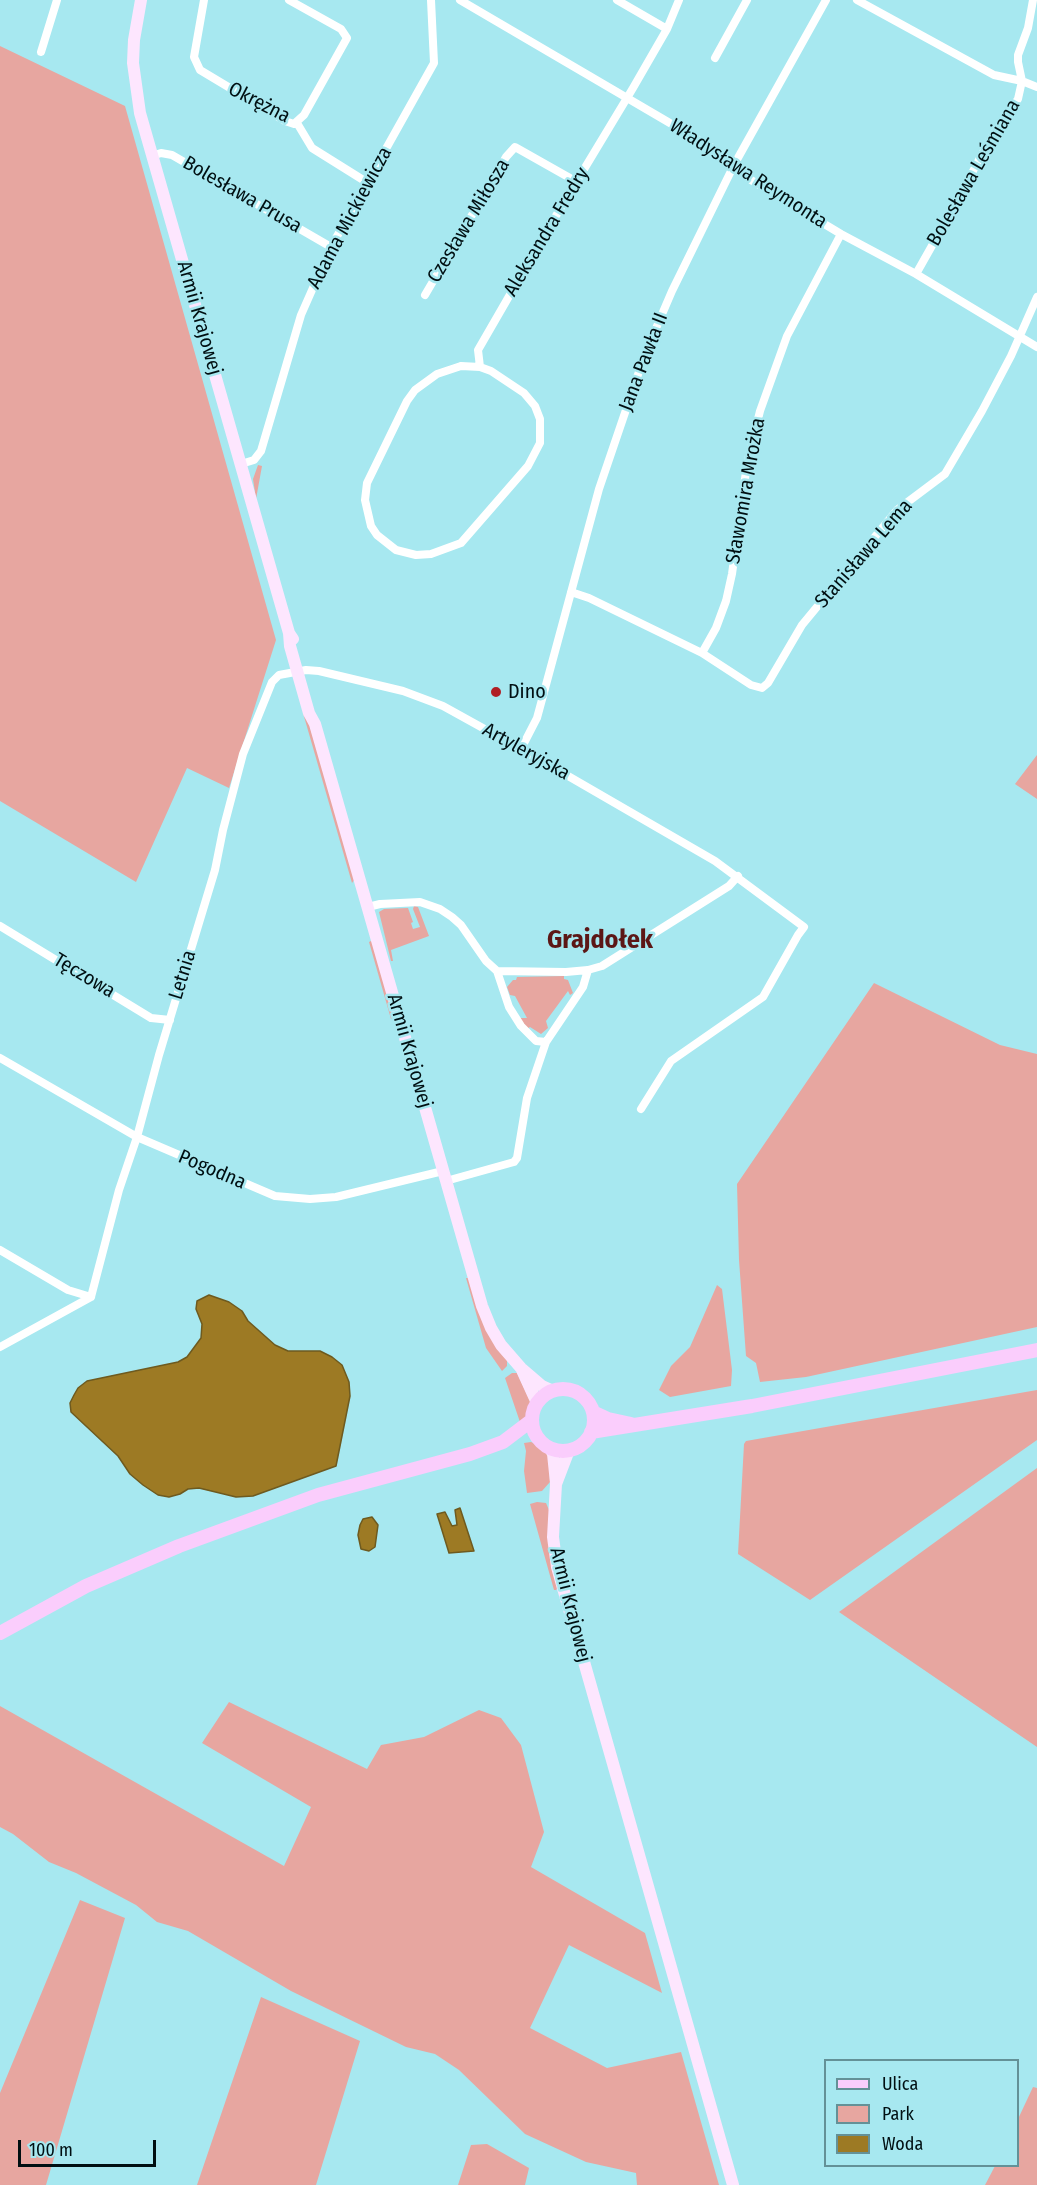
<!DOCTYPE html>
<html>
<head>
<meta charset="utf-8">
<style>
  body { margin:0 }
  #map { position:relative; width:1037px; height:2185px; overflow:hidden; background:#a7e8f0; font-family:"Fira Sans Condensed",sans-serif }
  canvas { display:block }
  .legend { position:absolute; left:824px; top:2059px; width:195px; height:108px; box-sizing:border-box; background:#a7e8f0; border:2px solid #649197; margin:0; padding:8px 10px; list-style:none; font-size:18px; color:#000f12 }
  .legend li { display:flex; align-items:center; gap:12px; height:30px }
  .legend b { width:30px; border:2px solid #649197 }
  .scale { position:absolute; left:18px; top:2140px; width:138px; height:27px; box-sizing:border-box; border:3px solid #000f12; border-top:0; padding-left:8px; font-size:18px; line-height:21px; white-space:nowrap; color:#000f12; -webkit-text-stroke:4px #a7e8f0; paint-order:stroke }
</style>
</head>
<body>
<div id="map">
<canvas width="1037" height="2185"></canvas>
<ul class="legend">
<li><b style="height:8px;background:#facdfc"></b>Ulica</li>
<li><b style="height:16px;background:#e7a6a0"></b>Park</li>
<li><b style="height:16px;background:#9d7a24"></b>Woda</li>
</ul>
<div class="scale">100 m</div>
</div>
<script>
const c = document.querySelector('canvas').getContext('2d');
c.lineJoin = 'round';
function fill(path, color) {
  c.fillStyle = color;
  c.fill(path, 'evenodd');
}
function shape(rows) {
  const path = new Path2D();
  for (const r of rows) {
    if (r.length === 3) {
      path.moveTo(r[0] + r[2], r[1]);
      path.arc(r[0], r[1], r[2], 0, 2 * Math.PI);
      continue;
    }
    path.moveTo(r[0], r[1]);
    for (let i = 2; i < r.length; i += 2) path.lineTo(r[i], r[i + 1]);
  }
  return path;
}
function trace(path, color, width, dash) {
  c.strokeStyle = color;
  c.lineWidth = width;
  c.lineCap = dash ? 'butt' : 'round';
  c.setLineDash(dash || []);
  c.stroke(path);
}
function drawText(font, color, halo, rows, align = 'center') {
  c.font = font + ' "Fira Sans Condensed",sans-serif';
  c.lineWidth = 5;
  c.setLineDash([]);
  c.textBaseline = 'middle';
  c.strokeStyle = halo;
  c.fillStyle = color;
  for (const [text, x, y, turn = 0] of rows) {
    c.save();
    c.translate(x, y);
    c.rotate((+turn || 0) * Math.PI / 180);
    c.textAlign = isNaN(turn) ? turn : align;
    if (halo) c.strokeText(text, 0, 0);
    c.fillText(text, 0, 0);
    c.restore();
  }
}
fill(shape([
  [0,46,125,106,276,640,229,788,187,768,136,882,0,801],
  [258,465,262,466,256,499,253,479],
  [305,710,355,879,352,883,303,713],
  [1037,755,1037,799,1015,784],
  [414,906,418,907,429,936,391,950,393,961,391,961,379,912,384,909,408,908,413,922,411,923,413,929,420,927,413,909],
  [371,941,373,942,394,1016,391,1019,369,942],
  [564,976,564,979,568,980,573,993,570,995,568,991,546,1021,548,1028,541,1034,530,1027,527,1029,520,1018,527,1018,515,996,510,995,507,987,513,980,516,980,517,977],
  [874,983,1000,1045,1037,1054,1037,1327,806,1377,760,1382,756,1363,746,1356,739,1260,737,1184],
  [466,1278,469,1278,507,1359,507,1366,502,1371,486,1348],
  [717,1285,722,1289,732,1370,731,1386,670,1397,659,1390,671,1366,690,1347],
  [512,1373,517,1373,531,1403,528,1415,521,1425,505,1378],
  [1037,1390,1037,1440,810,1600,738,1554,744,1444,746,1441],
  [531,1442,539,1445,547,1452,549,1459,550,1482,542,1491,527,1493,524,1471,526,1451,524,1443],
  [1037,1468,1037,1747,839,1612],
  [537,1502,546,1503,549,1510,558,1587,556,1590,554,1590,530,1504],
  [229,1702,367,1769,381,1745,424,1737,479,1710,501,1718,521,1745,544,1832,531,1867,645,1933,662,1993,569,1945,530,2028,607,2068,681,2052,719,2185,637,2185,636,2173,586,2162,525,2134,459,2070,435,2054,406,2047,291,1991,188,1931,157,1922,136,1905,76,1873,49,1862,13,1834,0,1827,0,1706,284,1866,311,1807,202,1743],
  [80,1900,125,1918,46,2185,0,2185,0,2093],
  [261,1997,360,2041,316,2185,197,2185],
  [1033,2087,1037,2088,1037,2185,985,2185,995,2166,1018,2166,1018,2119],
  [487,2144,529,2168,525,2185,458,2185,471,2145]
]), '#e7a6a0');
const water = shape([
  [209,1295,229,1302,242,1311,248,1321,275,1345,288,1351,320,1351,332,1357,342,1365,349,1382,350,1396,336,1466,253,1496,236,1497,199,1488,188,1489,180,1494,169,1497,158,1495,143,1485,130,1474,118,1456,71,1412,70,1403,74,1395,78,1388,87,1381,178,1362,187,1357,201,1338,202,1324,196,1309,197,1301,209,1295],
  [460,1508,474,1551,449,1553,437,1514,445,1512,452,1526,457,1525,455,1510,460,1508],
  [372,1517,378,1525,375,1547,369,1551,361,1549,358,1535,360,1525,363,1519,372,1517]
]);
fill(water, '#9d7a24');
trace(water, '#6e5a1f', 1.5);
trace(shape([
  [204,0,194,57,200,70,285,121,294,124,304,115,347,38,341,29,289,0],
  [460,0,721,153,746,177,841,234,916,274,1037,347],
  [617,0,667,29],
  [857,0,994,75,1022,81,1037,87],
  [41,52,57,0],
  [715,58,747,0],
  [297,123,312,148,368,183],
  [152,156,161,153,172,155,331,247],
  [916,274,955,205,990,139,1018,99,1022,81,1018,62,1018,55,1028,28,1033,0],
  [425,295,506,157,515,147,577,182],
  [461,366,480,367,491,371,524,393,535,406,540,419,540,443,528,466,461,543,431,554,416,555,396,550,377,535,371,526,365,500,367,483,407,401,415,390,437,374,461,366],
  [480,367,478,350,545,234,633,88,667,29,679,0],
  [241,464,254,460,261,451,301,315,331,247,434,63,431,0],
  [571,592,589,598,702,653,751,685,762,688,768,683,802,625,897,510,945,474,982,411,1011,356,1037,297],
  [702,653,716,628,726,601,732,574,747,464,760,411,787,336,841,234],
  [521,749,537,718,599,489,645,354,672,291,734,165,826,0],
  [368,907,380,904,420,902,440,909,452,917,461,925,486,961,497,971,509,1007,521,1026,536,1041,546,1042],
  [0,926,151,1018,170,1020],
  [497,971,566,972,588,970,602,966,729,886,738,876],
  [0,1058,137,1137,275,1196,310,1199,336,1197,443,1171],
  [446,1181,514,1162,517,1158,527,1098,546,1042,583,987,588,970],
  [0,1250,68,1290,91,1297],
  [91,1297,119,1190,137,1137,159,1055,215,870,223,830,243,754,272,682,279,675,306,670,319,671,403,691,443,706,537,758,715,861,804,927,798,935,763,997,671,1061,641,1109],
  [0,1347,91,1297]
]), '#fff', 8);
trace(shape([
  [141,0,134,40,133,63,140,113,289,633,293,639],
  [289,633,290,646,309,713,315,724,482,1306,491,1328,501,1345,521,1368,542,1386,553,1391],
  [522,1370,537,1403],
  [550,1448,553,1454,556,1483],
  [569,1450,556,1484,553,1537,557,1567,733,2185]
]), '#fde6fe', 12);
trace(shape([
  [563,1420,31],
  [593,1412,608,1419,631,1424],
  [591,1432,752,1406,1037,1350],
  [0,1633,86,1586,179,1546,318,1495,470,1454,503,1442,532,1420]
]), '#facdfc', 14);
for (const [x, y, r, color] of [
  [496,692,6,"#b01e24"]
]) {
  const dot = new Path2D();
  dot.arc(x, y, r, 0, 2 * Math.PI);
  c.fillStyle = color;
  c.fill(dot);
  trace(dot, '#a7e8f0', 2);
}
drawText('20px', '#000f12', '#a7e8f0', [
  ["Okrężna",259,103,27],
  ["Bolesława Leśmiana",974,173,-60],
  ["Władysława Reymonta",748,174,33],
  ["Bolesława Prusa",242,195,30],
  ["Adama Mickiewicza",350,218,-62],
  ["Czesława Miłosza",469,221,-59],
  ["Aleksandra Fredry",547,232,-59],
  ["Armii Krajowej",199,318,74],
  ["Jana Pawła II",644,362,-69],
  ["Sławomira Mrożka",746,491,-80],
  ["Stanisława Lema",864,554,-49],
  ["Artyleryjska",526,752,29],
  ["Letnia",183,975,-73],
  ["Tęczowa",84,976,31],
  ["Armii Krajowej",409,1051,74],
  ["Pogodna",212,1170,23],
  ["Armii Krajowej",570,1605,76]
]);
drawText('20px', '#000f12', '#a7e8f0', [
  ["Dino",508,692]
], 'left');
drawText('bold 26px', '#5c1716', '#a7e8f0', [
  ["Grajdołek",600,941]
]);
</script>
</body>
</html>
